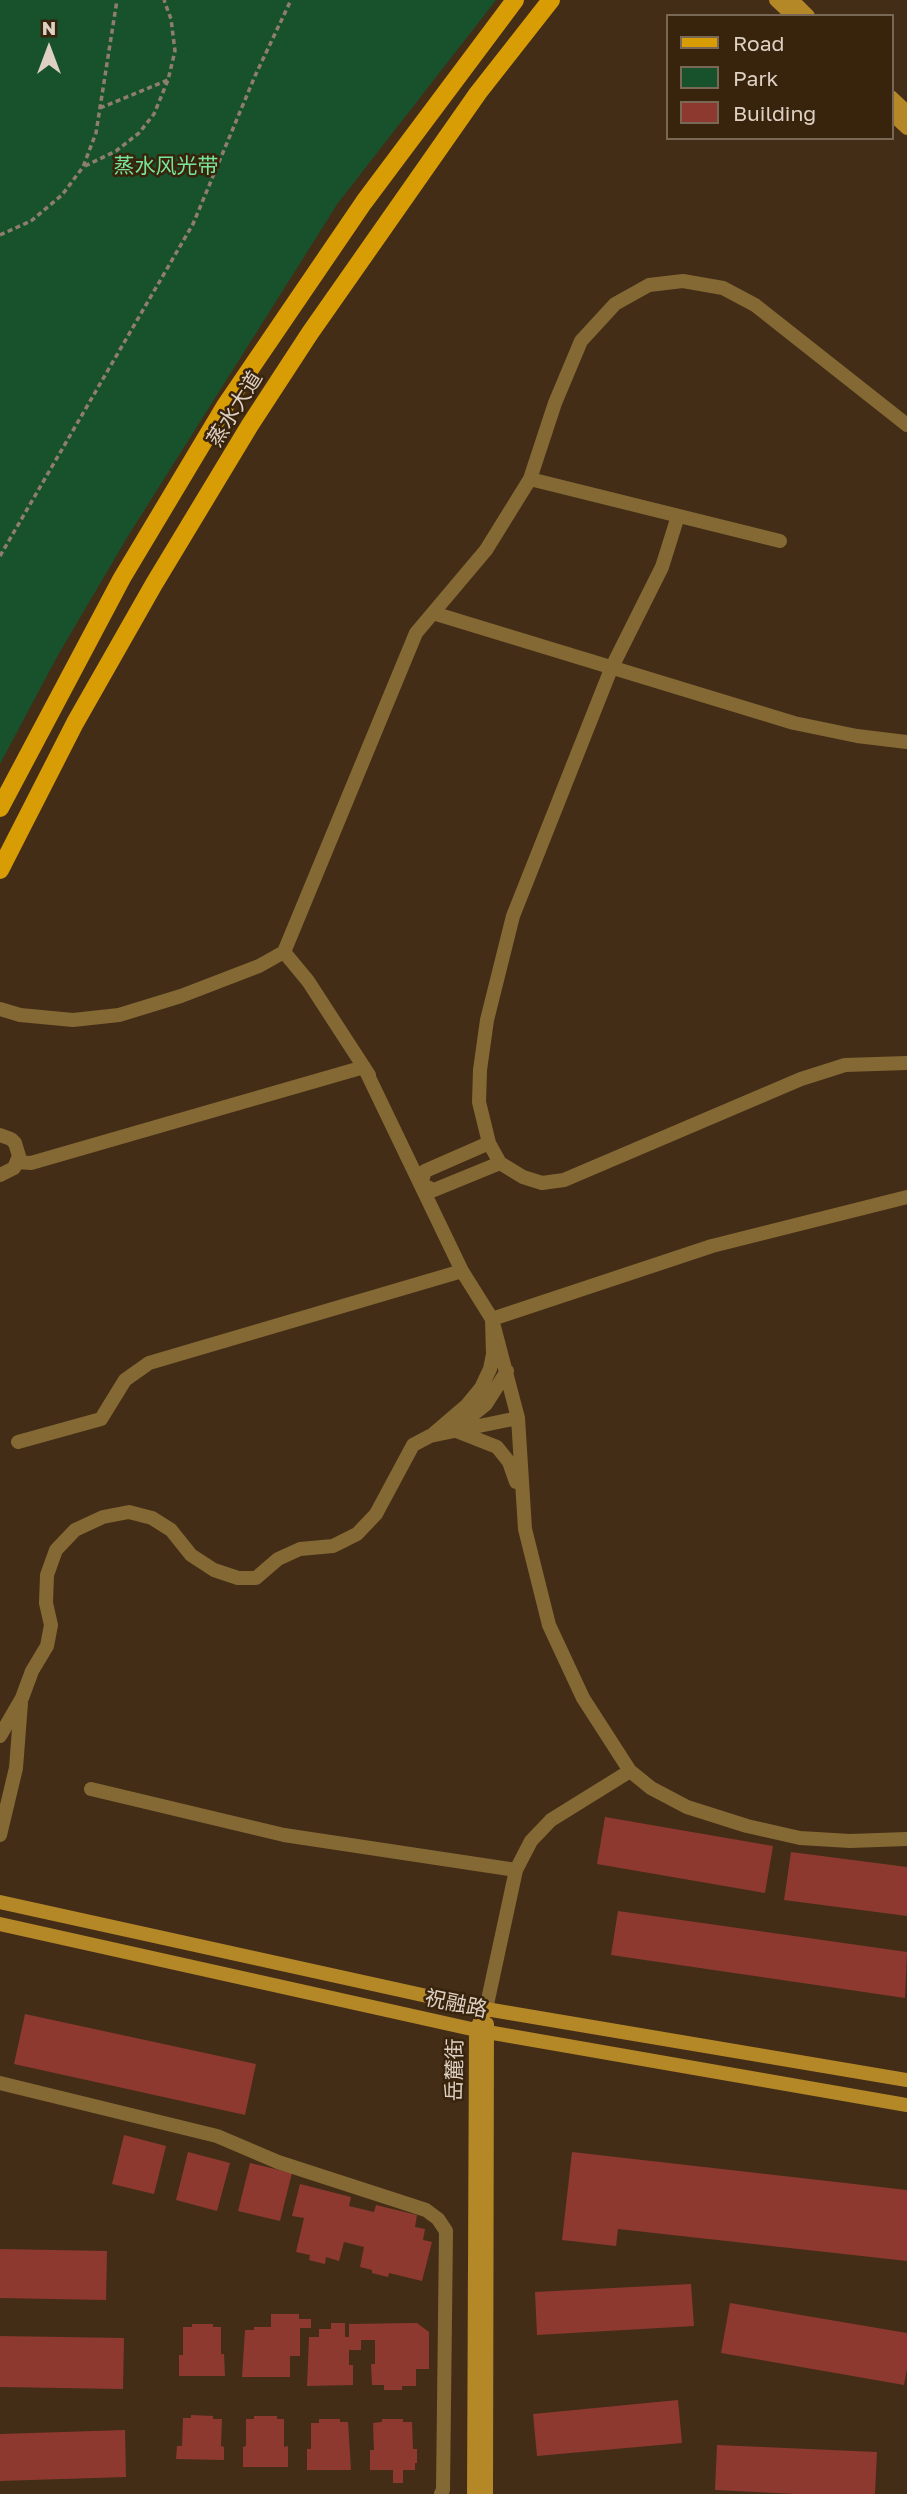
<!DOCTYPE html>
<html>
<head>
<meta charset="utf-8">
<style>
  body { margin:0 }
  #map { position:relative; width:907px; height:2494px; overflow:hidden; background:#432d17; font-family:"Golos Text",sans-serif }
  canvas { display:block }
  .legend { position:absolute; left:666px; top:14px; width:228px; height:126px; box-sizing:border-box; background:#38230d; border:2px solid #7a6856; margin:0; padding:9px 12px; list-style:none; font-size:21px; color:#ded0c3 }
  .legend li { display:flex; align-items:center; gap:14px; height:35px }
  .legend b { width:35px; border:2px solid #7a6856 }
  .north { position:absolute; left:14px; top:14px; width:70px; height:70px; -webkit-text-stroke:5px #38230d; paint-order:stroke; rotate:0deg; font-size:19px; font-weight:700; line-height:28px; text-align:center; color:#ded0c3 }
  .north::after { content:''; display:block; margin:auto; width:24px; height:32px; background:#ded0c3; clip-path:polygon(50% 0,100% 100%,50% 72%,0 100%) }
</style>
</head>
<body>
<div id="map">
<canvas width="907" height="2494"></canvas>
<ul class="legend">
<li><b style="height:9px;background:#d89d05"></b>Road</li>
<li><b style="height:19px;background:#18522d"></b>Park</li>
<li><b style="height:19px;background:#8d392f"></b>Building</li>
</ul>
<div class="north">N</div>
</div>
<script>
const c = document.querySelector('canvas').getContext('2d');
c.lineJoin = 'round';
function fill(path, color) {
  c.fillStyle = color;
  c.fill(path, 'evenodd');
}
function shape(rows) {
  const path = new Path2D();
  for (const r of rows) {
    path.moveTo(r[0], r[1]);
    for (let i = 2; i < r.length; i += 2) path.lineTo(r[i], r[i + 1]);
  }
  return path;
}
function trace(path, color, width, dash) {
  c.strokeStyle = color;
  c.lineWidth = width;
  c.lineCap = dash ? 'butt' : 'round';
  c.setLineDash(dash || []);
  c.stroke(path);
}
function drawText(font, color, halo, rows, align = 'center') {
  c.font = font + ' "Golos Text","Noto Sans SC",sans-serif';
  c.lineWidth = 5;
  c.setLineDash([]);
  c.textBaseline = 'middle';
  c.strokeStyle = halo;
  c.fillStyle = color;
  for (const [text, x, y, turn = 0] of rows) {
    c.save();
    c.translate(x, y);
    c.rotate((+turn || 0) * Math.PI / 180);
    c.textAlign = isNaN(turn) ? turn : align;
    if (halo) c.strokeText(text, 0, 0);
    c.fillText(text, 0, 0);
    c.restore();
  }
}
fill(shape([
  [0,0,496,0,338,203,128,536,58,655,0,764]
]), '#18522d');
fill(shape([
  [605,1817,773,1846,765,1893,597,1864],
  [791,1852,907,1867,907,1916,784,1900],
  [618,1911,907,1952,905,1998,611,1955],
  [25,2014,256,2064,245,2115,14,2064],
  [124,2135,166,2146,154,2194,112,2184],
  [188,2152,230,2163,217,2211,176,2200],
  [572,2152,907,2190,907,2261,618,2229,616,2246,562,2240],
  [250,2163,292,2173,280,2221,238,2211],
  [300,2184,351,2197,349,2206,374,2212,376,2205,417,2215,415,2227,425,2229,423,2240,432,2242,422,2281,389,2273,388,2277,372,2273,372,2270,360,2267,364,2247,344,2242,339,2261,326,2257,325,2264,309,2260,310,2255,296,2252,304,2218,292,2216],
  [0,2249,107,2251,106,2300,0,2298],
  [691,2284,694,2326,537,2335,535,2292],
  [730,2303,907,2333,907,2369,904,2385,721,2353],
  [271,2314,299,2314,299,2319,311,2319,311,2328,300,2328,300,2356,290,2356,290,2377,242,2377,245,2330,254,2330,254,2327,271,2327],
  [331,2323,345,2323,345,2337,349,2337,349,2324,417,2323,429,2332,429,2369,416,2369,416,2386,402,2386,402,2390,384,2390,384,2385,372,2385,371,2364,375,2364,375,2340,361,2340,361,2350,349,2350,349,2365,353,2365,353,2385,307,2386,309,2337,319,2337,319,2329,331,2329],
  [192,2324,213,2324,213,2327,221,2327,221,2354,224,2354,225,2376,179,2376,179,2355,183,2355,183,2327,192,2327],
  [0,2336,124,2338,123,2389,0,2387],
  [678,2400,682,2443,537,2456,533,2414],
  [191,2415,213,2416,213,2419,222,2419,221,2446,224,2447,224,2460,176,2459,177,2446,182,2446,183,2418,191,2418],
  [254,2416,277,2416,277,2419,284,2419,284,2447,288,2446,288,2467,243,2467,243,2447,246,2446,246,2419,254,2419],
  [319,2419,340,2419,340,2422,348,2422,351,2470,307,2470,307,2449,311,2449,311,2423,319,2423],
  [382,2419,403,2419,403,2422,412,2422,413,2449,417,2449,417,2463,415,2463,415,2470,403,2470,403,2483,393,2483,393,2470,370,2470,370,2450,374,2450,373,2423,382,2422],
  [125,2430,126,2477,0,2481,0,2434],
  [717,2445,877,2452,875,2494,795,2494,715,2490]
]), '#8d392f');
trace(shape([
  [100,108,168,80],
  [85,166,116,151,139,133,154,114,168,80,175,51,171,19,164,0],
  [0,235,31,221,62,195,83,167,96,133,117,0],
  [0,556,193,224,255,76,291,0]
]), '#907e6c', 3.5, [5, 3.5]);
trace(shape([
  [530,479,780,541],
  [678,516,662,567,611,669,513,916,487,1020,480,1070,479,1102,489,1143,500,1163,523,1177,542,1183,564,1180,801,1079,845,1065,907,1063],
  [433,613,794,723,857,736,907,742],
  [284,952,308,981,369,1075],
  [0,1009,20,1015,73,1020,119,1015,181,996,259,966,284,952,416,633,486,550,530,479,555,403,581,341,615,304,649,285,683,281,723,288,755,305,907,425],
  [0,1135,11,1139,15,1143,19,1156,14,1168,0,1175],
  [489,1143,425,1171,421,1184,434,1190,500,1163],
  [18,1162,31,1163,364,1067,462,1271,492,1319,518,1418,525,1529,549,1625,583,1698,630,1771,651,1788,687,1807,747,1826,800,1838,850,1841,907,1839],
  [454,1426,475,1413,486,1404,507,1371],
  [459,1432,497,1447,509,1462,516,1482],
  [432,1435,467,1405,481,1388,490,1369,493,1354,492,1319,712,1246,907,1197],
  [18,1442,101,1419,125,1380,149,1363,462,1271],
  [0,1736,22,1698,32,1671,47,1646,51,1625,46,1603,47,1575,56,1550,75,1530,103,1517,129,1512,152,1518,171,1530,191,1555,214,1570,238,1578,256,1578,278,1559,300,1549,333,1546,357,1534,376,1514,413,1445,430,1436,518,1418],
  [91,1789,284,1835,516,1870],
  [0,1835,16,1768,21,1703],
  [486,2009,516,1870,531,1841,551,1820,630,1771],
  [0,2083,217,2136,278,2162,426,2210,438,2219,446,2231,443,2490,441,2494]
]), '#856934', 14);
trace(shape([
  [776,0,793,16],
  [792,0,808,16],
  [891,97,907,112],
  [891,113,907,128],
  [0,1902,486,2009,907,2080],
  [0,1924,476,2030,907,2105],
  [474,2494,476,2030,486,2009],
  [486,2494,487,2024]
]), '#b48727', 14);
trace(shape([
  [0,808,122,578,225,406,364,202,515,0],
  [0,870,75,723,154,584,250,425,310,333,478,93,551,0]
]), '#d89d05', 18);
drawText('21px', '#77e59a', '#38230d', [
  ["蒸水风光带",166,166]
]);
drawText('21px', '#ded0c3', '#38230d', [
  ["蒸水大道",235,409,-58],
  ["祝融路",456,2004,12],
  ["岳麓街",455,2070,-89]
]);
</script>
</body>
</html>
